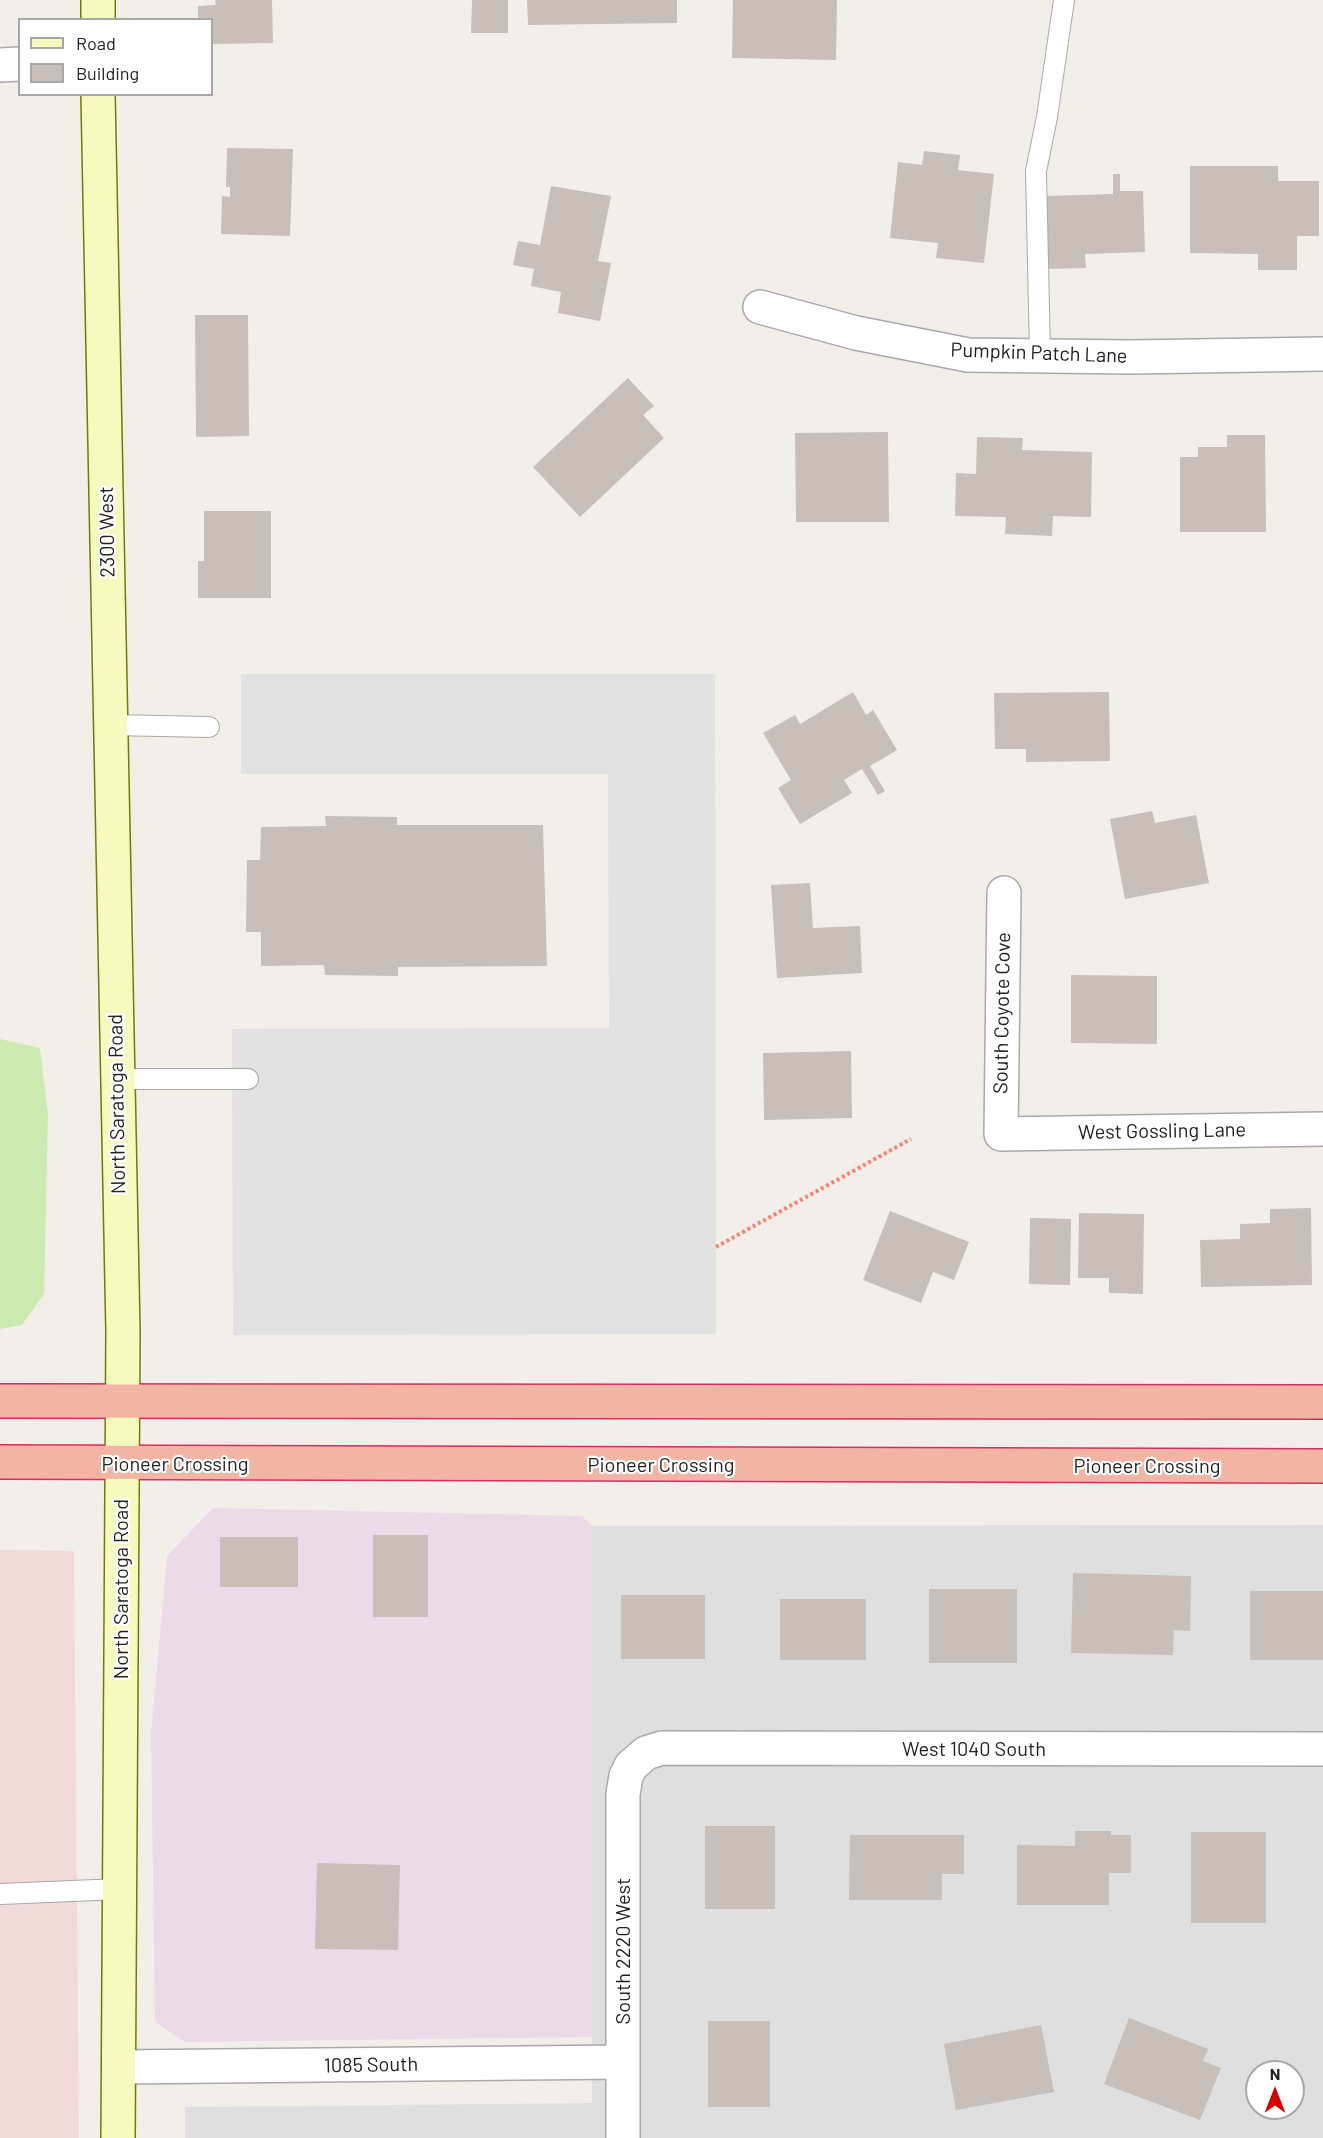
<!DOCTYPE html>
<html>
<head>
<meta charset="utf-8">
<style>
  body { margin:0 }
  #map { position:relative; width:1323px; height:2138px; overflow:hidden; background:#f2efe9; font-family:Barlow,sans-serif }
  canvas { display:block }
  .legend { position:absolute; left:18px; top:18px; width:195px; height:78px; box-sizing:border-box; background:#fff; border:2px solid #a7a7a7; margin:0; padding:8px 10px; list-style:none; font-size:18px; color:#222 }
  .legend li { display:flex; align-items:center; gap:12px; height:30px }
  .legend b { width:30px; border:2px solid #a7a7a7 }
  .north { position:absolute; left:1245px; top:2060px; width:60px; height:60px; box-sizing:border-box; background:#fff; border:2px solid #a7a7a7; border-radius:50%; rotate:0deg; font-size:16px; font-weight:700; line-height:24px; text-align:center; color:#222 }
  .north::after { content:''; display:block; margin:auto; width:21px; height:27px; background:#d40000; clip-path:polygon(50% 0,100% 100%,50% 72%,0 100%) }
</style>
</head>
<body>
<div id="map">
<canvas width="1323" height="2138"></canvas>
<ul class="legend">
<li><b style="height:8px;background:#f7fabf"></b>Road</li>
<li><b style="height:16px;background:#c7bfb8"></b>Building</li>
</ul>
<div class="north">N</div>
</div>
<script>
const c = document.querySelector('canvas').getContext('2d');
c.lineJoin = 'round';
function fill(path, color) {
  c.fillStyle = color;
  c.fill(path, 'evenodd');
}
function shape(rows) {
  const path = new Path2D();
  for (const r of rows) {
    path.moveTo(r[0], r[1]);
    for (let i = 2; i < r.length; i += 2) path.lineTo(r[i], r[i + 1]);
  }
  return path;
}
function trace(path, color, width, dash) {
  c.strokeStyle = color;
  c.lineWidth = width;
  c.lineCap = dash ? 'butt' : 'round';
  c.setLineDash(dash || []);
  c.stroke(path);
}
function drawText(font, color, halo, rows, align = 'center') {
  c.font = font + ' Barlow,sans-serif';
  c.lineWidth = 4.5;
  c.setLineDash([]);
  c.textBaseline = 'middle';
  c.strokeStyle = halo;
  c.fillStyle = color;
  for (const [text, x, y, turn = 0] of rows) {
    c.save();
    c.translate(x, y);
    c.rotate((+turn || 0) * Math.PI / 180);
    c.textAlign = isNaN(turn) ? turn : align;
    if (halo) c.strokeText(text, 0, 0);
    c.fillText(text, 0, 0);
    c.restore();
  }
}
fill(shape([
  [1323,1525,1323,2138,185,2138,185,2107,592,2103,592,1526],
  [1257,2072,1293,2072,1293,2108,1257,2108]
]), '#e0dfdf');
fill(shape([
  [0,1550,74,1551,79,2138,0,2138]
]), '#f2dad9');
fill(shape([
  [213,1508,582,1516,592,1526,592,2037,185,2042,155,2022,151,1734,167,1556]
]), '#ebdbe8');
fill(shape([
  [0,1039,40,1048,48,1113,44,1294,22,1325,0,1329]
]), '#cdebb0');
fill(shape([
  [241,674,715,674,716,1334,233,1335,232,1029,609,1028,608,774,241,774]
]), '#e2e2e2');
fill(shape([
  [215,0,272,0,273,43,212,44,212,20,198,20,198,6,216,5],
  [472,0,508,0,508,33,471,33],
  [527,0,677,0,677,23,528,25],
  [733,0,837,0,836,60,732,58],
  [227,148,293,149,290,236,221,234,222,196,230,197,230,187,226,187],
  [924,151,960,155,958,170,994,174,984,263,936,258,938,243,890,238,898,162,922,165],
  [1190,166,1278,166,1278,181,1319,181,1319,236,1297,236,1297,270,1258,270,1258,254,1190,253],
  [1113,174,1120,174,1120,191,1143,191,1145,252,1085,254,1086,268,1048,269,1046,196,1113,194],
  [551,186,611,196,598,261,611,263,600,321,558,313,561,292,531,286,534,269,513,265,518,241,540,245],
  [195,315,248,315,249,436,196,437],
  [628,378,654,406,643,415,664,438,580,517,533,467],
  [888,432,889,522,796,522,795,433],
  [1227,435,1265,435,1266,532,1180,532,1180,457,1198,457,1198,447,1227,447],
  [977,437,1023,438,1022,450,1092,452,1091,517,1053,516,1052,536,1005,534,1006,517,955,516,956,473,976,474],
  [204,511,271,511,271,598,198,598,198,561,204,561],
  [853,692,866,715,873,710,897,750,870,766,885,791,878,795,862,769,844,780,852,793,800,824,778,788,791,780,763,733,795,715,800,724],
  [1109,692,1110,761,1026,762,1026,749,995,749,994,693],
  [1152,811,1155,823,1196,815,1209,883,1125,899,1110,819],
  [325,816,397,817,397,825,543,825,547,966,398,967,398,976,325,975,324,965,261,966,261,932,246,932,247,860,260,860,261,827,326,826],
  [810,883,813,928,860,926,862,973,777,978,771,885],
  [1071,975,1157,976,1157,1044,1071,1043],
  [851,1051,852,1118,764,1120,763,1053],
  [1311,1208,1312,1285,1201,1287,1200,1240,1240,1239,1240,1224,1270,1223,1270,1209],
  [890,1211,969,1242,954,1280,933,1272,921,1303,863,1280],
  [1079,1213,1144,1214,1143,1294,1109,1293,1109,1278,1078,1278],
  [1030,1218,1071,1219,1070,1285,1029,1284],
  [373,1535,428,1535,428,1617,373,1617],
  [220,1537,298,1537,298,1587,220,1587],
  [1073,1573,1191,1576,1190,1631,1174,1630,1173,1655,1071,1653],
  [929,1589,1017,1589,1017,1663,929,1663],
  [1250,1591,1323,1591,1323,1660,1250,1660],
  [621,1595,705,1595,705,1659,621,1659],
  [780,1599,866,1599,866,1660,780,1660],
  [705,1826,775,1826,775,1909,705,1909],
  [1075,1831,1111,1831,1111,1835,1131,1835,1131,1873,1109,1873,1109,1905,1017,1905,1017,1845,1075,1846],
  [1191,1832,1266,1832,1266,1923,1191,1923],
  [850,1835,964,1835,964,1874,942,1874,942,1900,849,1900],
  [317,1863,400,1865,398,1950,315,1949],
  [1129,2018,1208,2049,1203,2061,1221,2068,1200,2120,1104,2084],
  [708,2021,770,2021,770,2107,708,2107],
  [1041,2025,1054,2092,956,2110,944,2044]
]), '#c7bfb8');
const service = shape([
  [1040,355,1036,171,1047,117,1064,0],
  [111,725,209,727],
  [117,1079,248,1079],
  [0,1894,120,1889]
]);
const minor = shape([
  [0,65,20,64],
  [760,307,856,333,968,355,1131,357,1323,354],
  [1004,893,1001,1134,1323,1129],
  [119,2067,623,2062],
  [623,2138,623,1794,626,1776,631,1766,646,1753,662,1748,1323,1749]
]);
const secondary = shape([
  [98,20,98,0],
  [98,94,123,1332,118,2138]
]);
const trunk = shape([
  [0,1401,1323,1402],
  [0,1462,1323,1466]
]);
trace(service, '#a9a9a9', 22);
trace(minor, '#a9a9a9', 36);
trace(secondary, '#707d05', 36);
trace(trunk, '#dc2a67', 36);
trace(shape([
  [716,1247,911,1139]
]), '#fa8072', 4, [3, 3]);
trace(service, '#fff', 20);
trace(minor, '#fff', 33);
trace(secondary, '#f7fabf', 33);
trace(trunk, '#f2b4a3', 33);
drawText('20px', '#222', '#fff', [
  ["Pumpkin Patch Lane",1039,353,2],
  ["2300 West",107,532,-91],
  ["South Coyote Cove",1002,1013,-89],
  ["North Saratoga Road",117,1104,-91],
  ["West Gossling Lane",1162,1131,-1],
  ["Pioneer Crossing",175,1464],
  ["Pioneer Crossing",661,1465],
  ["Pioneer Crossing",1147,1466],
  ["North Saratoga Road",121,1589,-90],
  ["West 1040 South",974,1749],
  ["South 2220 West",623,1951,-90],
  ["1085 South",371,2065,-1]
]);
</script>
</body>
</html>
